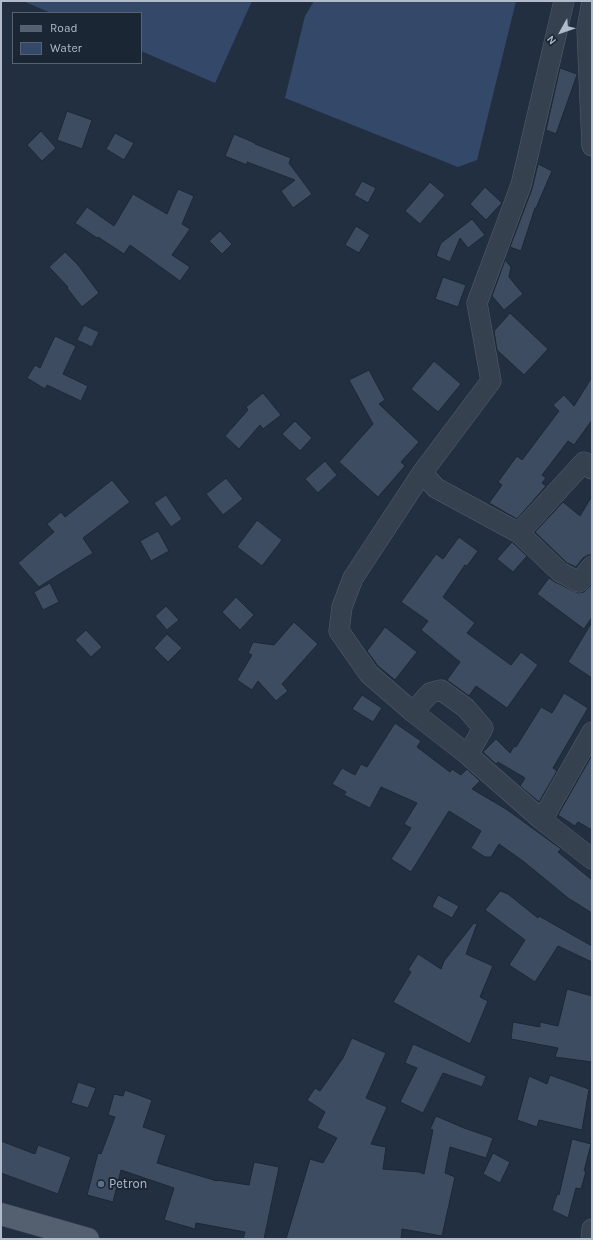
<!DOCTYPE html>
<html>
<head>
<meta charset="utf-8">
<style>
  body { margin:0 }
  #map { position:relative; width:593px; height:1240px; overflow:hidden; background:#222f40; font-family:Karla,sans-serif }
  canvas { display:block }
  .frame { position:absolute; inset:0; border:2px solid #b2bbcb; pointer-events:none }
  .legend { position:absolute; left:12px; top:12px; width:130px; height:52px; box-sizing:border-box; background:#1b2634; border:1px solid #576270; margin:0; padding:5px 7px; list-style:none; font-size:12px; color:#b2bbcb }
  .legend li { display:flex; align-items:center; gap:8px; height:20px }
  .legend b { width:20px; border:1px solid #576270 }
  .north { position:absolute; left:541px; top:12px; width:40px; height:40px; -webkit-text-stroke:3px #1b2634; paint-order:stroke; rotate:230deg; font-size:11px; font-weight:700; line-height:16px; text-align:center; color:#b2bbcb }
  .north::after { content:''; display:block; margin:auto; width:14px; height:18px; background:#b2bbcb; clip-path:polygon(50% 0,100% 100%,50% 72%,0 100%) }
</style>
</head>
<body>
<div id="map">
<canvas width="593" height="1240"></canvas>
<div class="frame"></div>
<ul class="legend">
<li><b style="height:5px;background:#546070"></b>Road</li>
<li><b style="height:11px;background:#344969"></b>Water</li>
</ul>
<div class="north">N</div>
</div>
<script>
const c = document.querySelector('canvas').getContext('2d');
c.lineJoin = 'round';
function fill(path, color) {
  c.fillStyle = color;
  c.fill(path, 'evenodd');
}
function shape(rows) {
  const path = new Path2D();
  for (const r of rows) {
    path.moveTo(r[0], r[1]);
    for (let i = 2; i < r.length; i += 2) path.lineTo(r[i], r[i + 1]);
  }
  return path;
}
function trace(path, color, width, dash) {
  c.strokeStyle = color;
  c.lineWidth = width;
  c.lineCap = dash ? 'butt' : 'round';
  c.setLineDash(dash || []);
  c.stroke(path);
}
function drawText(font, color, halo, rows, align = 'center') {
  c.font = font + ' Karla,sans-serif';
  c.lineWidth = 4;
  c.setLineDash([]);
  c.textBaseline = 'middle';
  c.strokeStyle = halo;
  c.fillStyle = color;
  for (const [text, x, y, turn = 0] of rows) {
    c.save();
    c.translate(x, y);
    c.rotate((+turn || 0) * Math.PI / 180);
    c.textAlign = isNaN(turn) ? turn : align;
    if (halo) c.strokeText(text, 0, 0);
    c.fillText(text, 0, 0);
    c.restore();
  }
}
fill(shape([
  [23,1,252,1,215,83,141,51,141,13,51,13],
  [314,1,516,1,477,160,458,167,285,98,305,16]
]), '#344969');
const building = shape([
  [560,68,577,74,577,75,556,134,546,130,560,68],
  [67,111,92,120,82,149,57,140,67,111],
  [41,131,56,148,42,161,27,145,41,131],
  [115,133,134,143,124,160,106,149,115,133],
  [234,134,255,143,255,144,291,158,289,163,312,194,293,208,281,191,295,180,247,162,247,165,225,156,234,134],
  [538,164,552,171,536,208,535,208,521,251,510,247,532,189,538,164],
  [362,181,376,188,368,203,354,195,362,181],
  [430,182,445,195,420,224,405,211,430,182],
  [485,187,502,203,486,220,470,204,485,187],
  [178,189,194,196,182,224,190,229,172,255,190,267,180,281,130,245,124,254,98,237,97,238,75,223,87,207,114,226,133,194,167,214,178,189],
  [472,219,485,235,468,248,460,238,450,262,436,256,441,243,472,219],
  [356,226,370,235,359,253,345,245,356,226],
  [220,231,232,244,222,254,209,241,220,231],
  [65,252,78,265,99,293,82,307,67,288,68,287,49,267,65,252],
  [505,260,511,267,509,277,523,294,504,310,492,296,505,260],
  [443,277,466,285,458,307,435,299,443,277],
  [510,313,548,349,524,375,497,350,494,331,510,313],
  [84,325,99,332,92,347,77,340,84,325],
  [55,336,76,346,63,374,88,386,81,401,47,385,45,389,27,378,35,365,40,368,55,336],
  [434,361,461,384,438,412,411,389,434,361],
  [369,370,385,400,379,404,419,442,401,462,405,466,378,497,339,462,373,424,349,380,369,370],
  [592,377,592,420,574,445,568,441,542,475,546,478,542,483,546,486,517,519,489,503,502,485,498,482,517,456,522,460,559,411,553,405,564,395,574,406,592,377],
  [263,393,281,415,263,429,260,425,239,449,225,436,248,410,246,407,263,393],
  [295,421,312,438,300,451,282,434,295,421],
  [325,461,337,475,318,493,305,479,325,461],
  [226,478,243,499,223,515,206,494,226,478],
  [112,480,130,502,83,538,93,553,39,587,18,563,54,532,47,524,61,512,65,517,112,480],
  [166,495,182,519,171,527,154,503,166,495],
  [592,496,592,555,588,555,583,558,576,567,567,563,535,532,563,502,580,516,592,496],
  [257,520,282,540,262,566,237,547,257,520],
  [158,531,169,551,151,561,140,541,158,531],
  [459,537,478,551,467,566,465,565,443,597,475,623,467,633,511,665,521,652,538,665,507,708,476,686,469,696,447,680,460,662,421,630,428,621,401,602,436,554,443,559,459,537],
  [512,542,527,556,513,572,497,559,512,542],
  [549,578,555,582,578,593,584,592,592,584,592,617,584,629,537,594,549,578],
  [50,583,59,602,43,610,34,592,50,583],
  [236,597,254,615,240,630,222,612,236,597],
  [166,606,179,620,167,630,155,616,166,606],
  [294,622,318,644,282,684,288,691,276,701,258,681,252,690,237,680,252,655,248,653,253,642,274,645,294,622],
  [592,622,592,678,568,662,592,622],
  [385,627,417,652,395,680,378,666,367,651,385,627],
  [86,630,102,647,91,657,75,640,86,630],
  [167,634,182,648,168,662,154,648,167,634],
  [564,693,588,708,553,768,557,771,539,802,520,786,525,778,498,762,496,764,483,752,496,739,510,753,514,746,516,747,541,707,552,713,564,693],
  [362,695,382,708,373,722,352,709,362,695],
  [395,723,421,741,417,747,450,772,452,769,461,775,467,769,480,781,472,789,506,809,561,849,558,852,592,880,592,913,568,898,523,861,499,844,491,857,485,857,471,848,481,831,449,811,411,872,391,859,411,828,404,824,417,803,381,787,370,808,344,795,346,792,332,784,342,768,355,775,361,764,367,767,395,723],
  [592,755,592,830,578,822,575,826,558,815,592,755],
  [500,891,508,894,538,918,539,916,592,946,592,962,558,946,535,982,509,965,525,940,485,910,500,891],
  [438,895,459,906,452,918,432,907,438,895],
  [474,923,477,924,466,954,493,966,480,997,488,1001,470,1044,393,1002,411,972,408,970,418,954,441,969,444,961,474,923],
  [567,989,592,996,592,1062,555,1057,558,1048,511,1039,513,1022,540,1027,540,1022,558,1026,567,989],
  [352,1038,386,1053,366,1098,387,1107,371,1144,386,1147,383,1169,419,1172,424,1174,433,1130,430,1129,436,1116,464,1128,493,1138,486,1158,450,1147,445,1173,455,1177,442,1236,402,1229,401,1239,286,1239,310,1159,323,1163,337,1138,317,1128,325,1112,307,1100,315,1088,320,1091,343,1058,352,1038],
  [413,1044,486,1076,482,1087,443,1073,423,1113,400,1102,417,1068,405,1063,413,1044],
  [550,1075,589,1089,582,1130,539,1120,537,1127,517,1120,529,1076,547,1084,550,1075],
  [78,1082,96,1088,88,1108,71,1103,78,1082],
  [125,1090,152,1100,143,1127,166,1135,157,1163,217,1181,217,1180,249,1185,254,1162,279,1167,264,1239,243,1239,245,1232,196,1223,195,1229,164,1220,174,1188,121,1170,113,1202,87,1195,98,1153,101,1154,115,1117,108,1115,114,1094,123,1096,125,1090],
  [572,1139,591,1144,584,1171,586,1171,581,1189,576,1188,568,1218,552,1210,557,1194,559,1195,572,1139],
  [1,1141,35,1154,38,1145,71,1157,58,1194,1,1173,1,1141],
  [493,1153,510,1162,500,1183,483,1174,493,1153]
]);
fill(building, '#3d4c60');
trace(building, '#1d2836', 1);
const minor = shape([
  [564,1,521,185,477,303,491,381,422,473,353,578,342,607,339,631,369,674,413,712,468,755,542,820,592,859],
  [592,1,587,29,592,146],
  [422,473,436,488,519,533,560,572,579,582,592,566],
  [519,533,584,462,592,469],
  [413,712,430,693,441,690,466,708,483,728,468,755],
  [542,820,592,732],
  [591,1239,592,1229]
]);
const major = shape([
  [1,1214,88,1239]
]);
trace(minor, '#545e6d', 21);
trace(major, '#3f4a58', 23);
trace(minor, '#36414f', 20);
trace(major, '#546070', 22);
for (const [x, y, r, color] of [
  [101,1184,4,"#5c6f8a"]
]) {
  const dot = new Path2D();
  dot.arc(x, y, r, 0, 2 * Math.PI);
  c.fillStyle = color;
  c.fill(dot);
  trace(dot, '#1b2634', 1.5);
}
drawText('13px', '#b2bbcb', '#1b2634', [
  ["Petron",109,1184]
], 'left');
</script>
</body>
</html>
